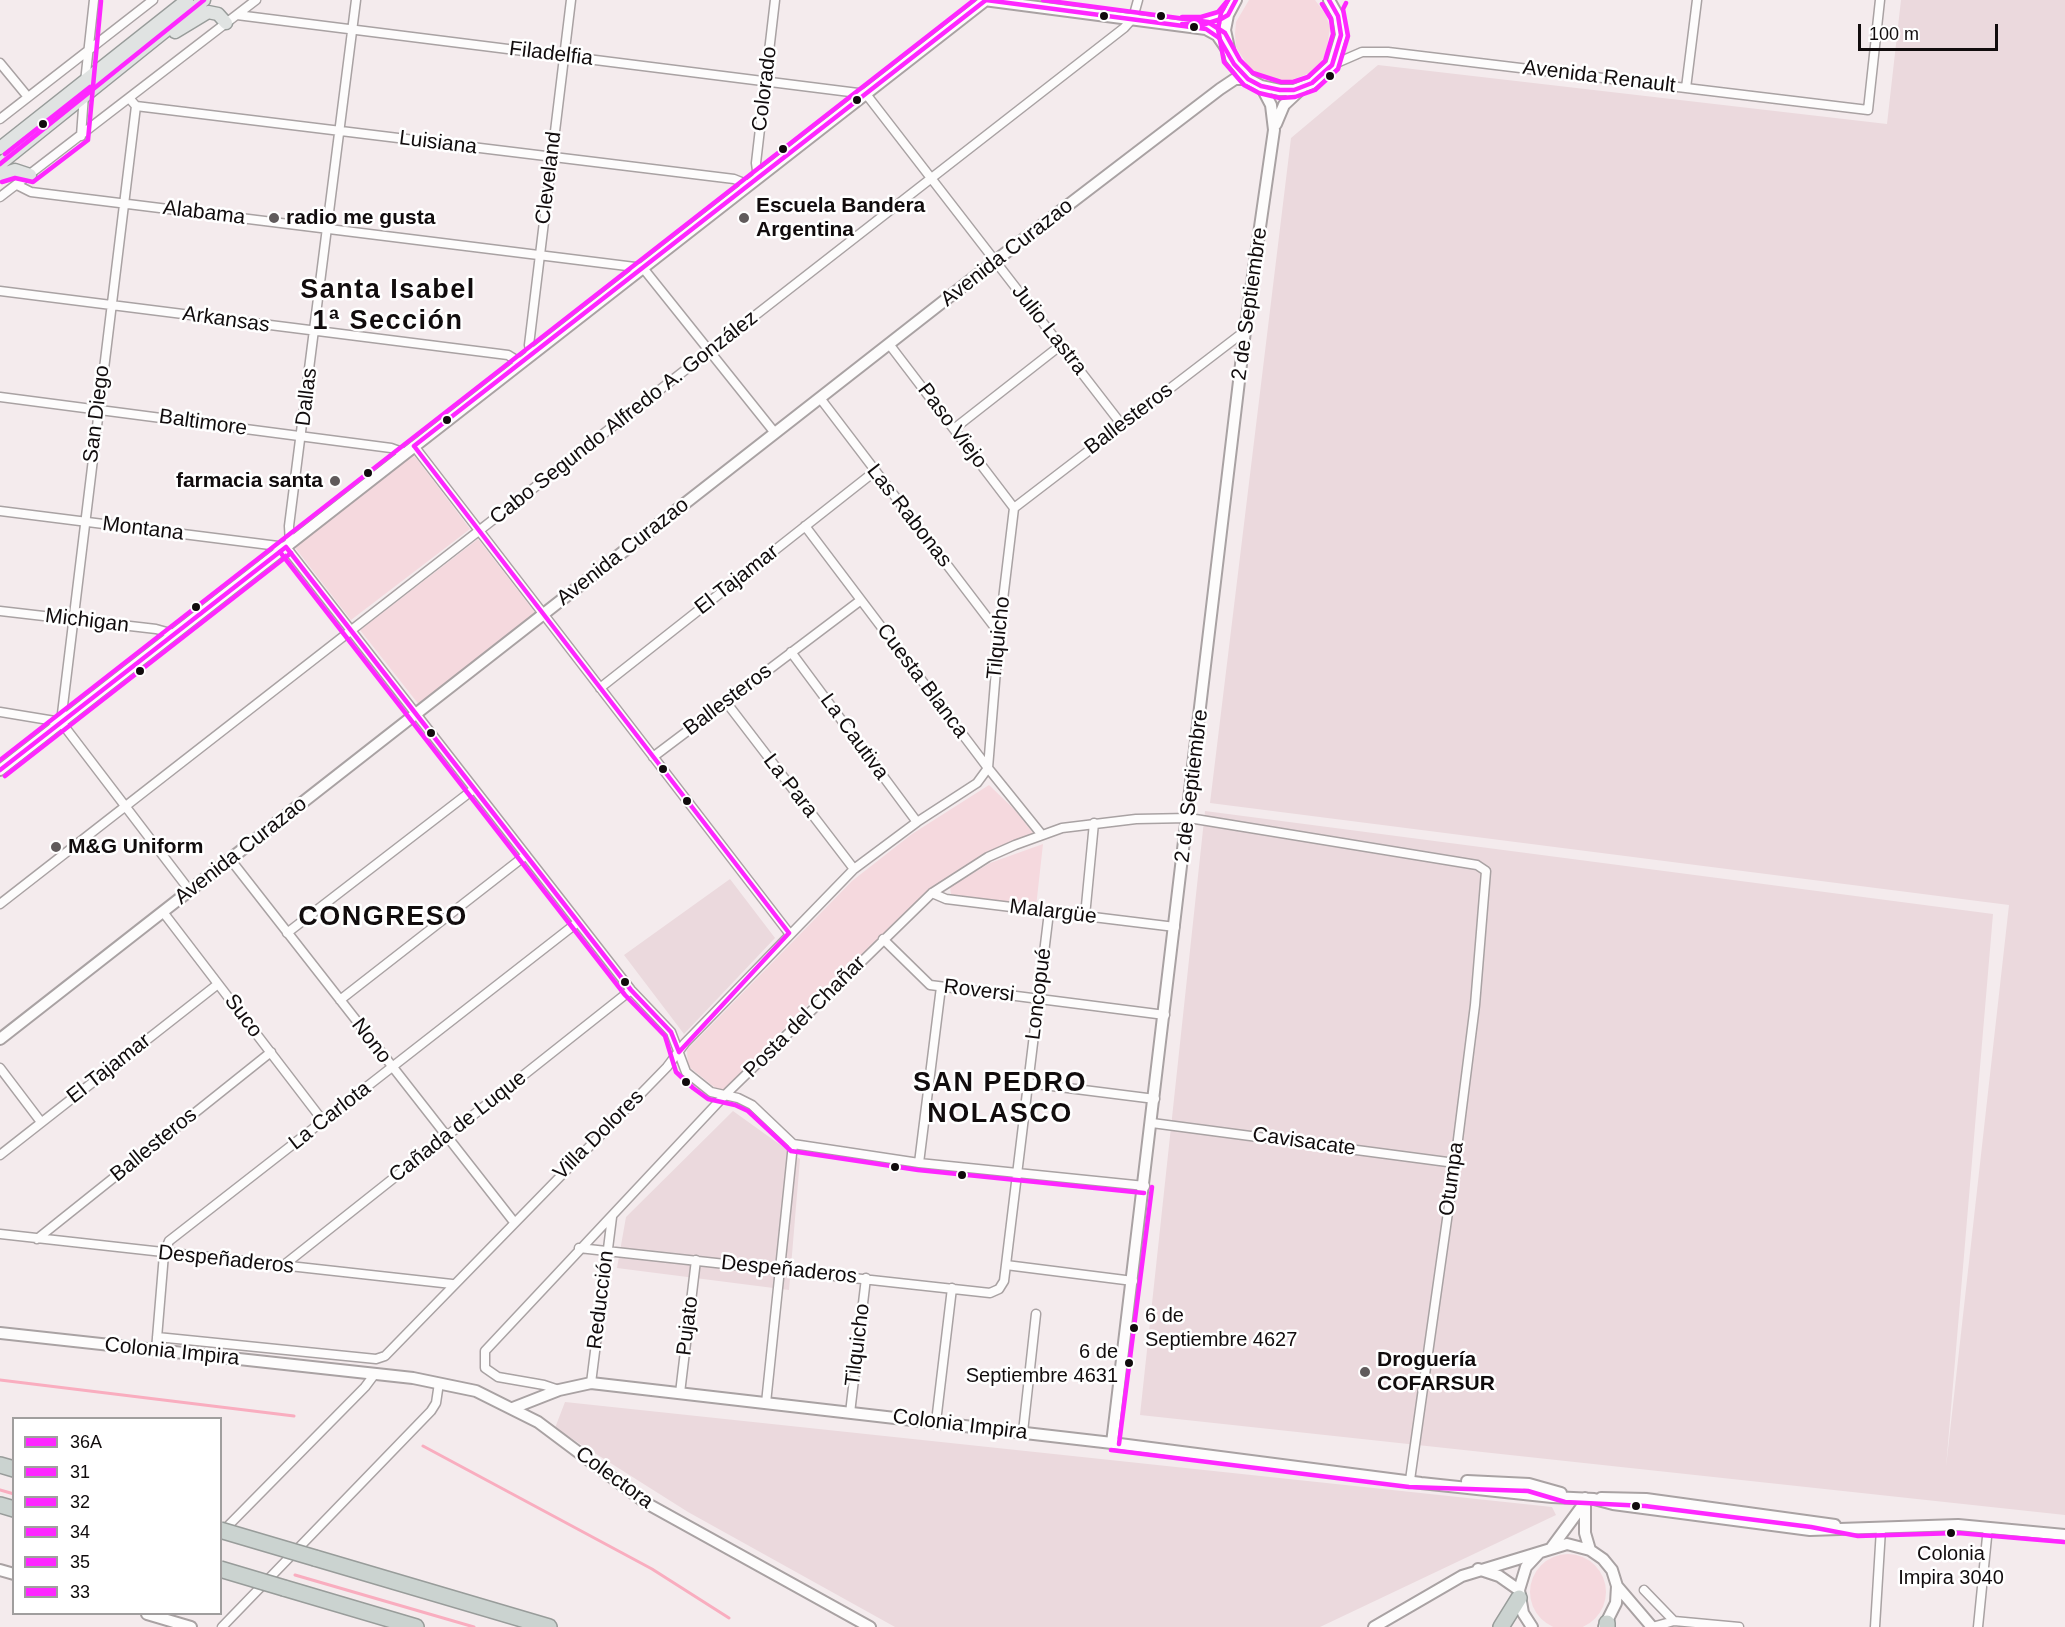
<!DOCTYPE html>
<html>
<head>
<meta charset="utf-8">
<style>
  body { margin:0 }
  #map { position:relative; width:2065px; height:1627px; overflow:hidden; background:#f4ebed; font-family:Arial,sans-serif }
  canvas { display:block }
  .legend { position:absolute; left:12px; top:1417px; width:210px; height:198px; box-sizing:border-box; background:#fff; border:2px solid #a09e9e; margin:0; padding:8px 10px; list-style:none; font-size:18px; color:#110c0d }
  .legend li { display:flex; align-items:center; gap:12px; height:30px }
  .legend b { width:30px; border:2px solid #a09e9e }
  .scale { position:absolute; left:1858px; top:24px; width:140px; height:27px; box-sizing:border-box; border:3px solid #110c0d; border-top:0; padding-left:8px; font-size:18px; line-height:21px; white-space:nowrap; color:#110c0d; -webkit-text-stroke:4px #fff; paint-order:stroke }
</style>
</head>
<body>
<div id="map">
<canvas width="2065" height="1627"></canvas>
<ul class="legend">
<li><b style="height:8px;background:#fe27ff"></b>36A</li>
<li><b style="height:8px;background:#fe27ff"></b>31</li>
<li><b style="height:8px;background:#fe27ff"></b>32</li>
<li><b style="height:8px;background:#fe27ff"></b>34</li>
<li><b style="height:8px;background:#fe27ff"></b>35</li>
<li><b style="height:8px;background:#fe27ff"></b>33</li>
</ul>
<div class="scale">100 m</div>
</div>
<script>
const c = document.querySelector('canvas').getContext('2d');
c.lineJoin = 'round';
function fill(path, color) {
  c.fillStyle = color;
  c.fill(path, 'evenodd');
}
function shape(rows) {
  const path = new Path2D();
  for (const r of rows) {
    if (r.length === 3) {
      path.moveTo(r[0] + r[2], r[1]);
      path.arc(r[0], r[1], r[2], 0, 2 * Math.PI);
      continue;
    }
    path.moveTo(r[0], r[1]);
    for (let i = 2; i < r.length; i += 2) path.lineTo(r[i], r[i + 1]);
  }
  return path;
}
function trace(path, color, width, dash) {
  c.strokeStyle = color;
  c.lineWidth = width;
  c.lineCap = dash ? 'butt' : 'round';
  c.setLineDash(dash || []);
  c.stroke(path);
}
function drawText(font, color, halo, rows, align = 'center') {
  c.font = font + ' Arial,sans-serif';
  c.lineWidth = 5;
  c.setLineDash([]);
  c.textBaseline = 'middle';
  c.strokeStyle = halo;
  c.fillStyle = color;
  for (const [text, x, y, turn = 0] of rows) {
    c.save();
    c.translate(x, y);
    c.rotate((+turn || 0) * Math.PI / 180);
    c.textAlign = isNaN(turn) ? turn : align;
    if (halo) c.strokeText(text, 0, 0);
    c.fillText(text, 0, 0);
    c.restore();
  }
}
fill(shape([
  [1901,0,2065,0,2065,1515,1140,1415,1205,811,1993,914,1946,1467,2009,905,1210,803,1291,138,1378,65,1887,124],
  [730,879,775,938,684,1034,624,955],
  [733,1111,800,1159,789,1290,617,1268,626,1217],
  [565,1402,1552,1507,1556,1515,1320,1627,895,1627,688,1512,555,1428]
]), '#ebd9dd');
fill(shape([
  [1249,0,1315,0,1326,15,1330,28,1326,53,1320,64,1310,73,1286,82,1261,77,1250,69,1236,47,1235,34,1236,22],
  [413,454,470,529,351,620,293,545],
  [478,539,537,615,420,706,360,630],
  [989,785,1015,810,1033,833,985,854,927,894,797,1015,723,1094,688,1066,687,1050,852,881,912,834],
  [1043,844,1036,907,951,895,950,887,990,863],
  [1568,1592,38]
]), '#f5d9de');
trace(shape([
  [0,1380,294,1416],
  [423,1446,652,1569,729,1618],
  [0,1490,14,1494],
  [295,1575,474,1627]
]), '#f9adbf', 3);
const street = shape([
  [237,15,866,94,1122,425],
  [0,63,28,97],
  [1332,65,1362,52,1388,52,1868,110,1880,0],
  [85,82,94,0],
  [1686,88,1697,0],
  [129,98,136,106,734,179,749,185],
  [0,119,153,0],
  [81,136,84,95],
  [758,178,756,163,775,0],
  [17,185,31,192,643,268,775,433],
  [0,197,256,0],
  [0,291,508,355,521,363],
  [889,344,1014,508],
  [531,355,529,345,571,0],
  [0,397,391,448,405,453],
  [820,398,999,633],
  [955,428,1061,345],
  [414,446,789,933],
  [1014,508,1245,331],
  [0,511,286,547,631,990,671,1032,686,1072,711,1092,738,1098,752,1105,793,1144,919,1163,1145,1186],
  [805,526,988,768,1042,835],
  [290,544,289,526,356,0],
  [0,611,156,629,174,634],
  [791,652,917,822],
  [600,688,874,472],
  [726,702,854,869],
  [0,712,61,722],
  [61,722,136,106],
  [61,722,190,891],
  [653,757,861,600],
  [988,768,999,633,1014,508],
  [230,859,514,1222],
  [932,893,946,899,1175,927],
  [0,904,1124,28,1133,18,1138,0],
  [163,912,323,1121],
  [1085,916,1094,823],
  [287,933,474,789],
  [883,939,930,985,1165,1015],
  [340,1000,526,855],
  [0,1068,41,1122],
  [1028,1083,1155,1099],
  [1152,1123,1455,1163],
  [0,1155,218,984],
  [919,1163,941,987],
  [0,1234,452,1284],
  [37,1239,271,1052],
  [579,1248,990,1293,999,1289,1004,1281,1049,912],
  [284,1265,631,990],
  [1006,1265,1133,1281],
  [157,1337,376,1359,385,1356,667,1067,685,1043,854,869,917,822,977,783,988,768],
  [156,1350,164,1254,169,1241,578,922],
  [591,1383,612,1217],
  [559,1390,544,1385,498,1377,485,1368,485,1351,725,1095,932,893,988,857,1015,845,1062,828,1136,819,1189,818,1477,865,1486,871,1475,1005,1455,1163,1410,1480],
  [680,1393,696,1260],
  [766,1403,793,1144],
  [850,1413,866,1278],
  [936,1422,952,1288],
  [1023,1432,1036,1314],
  [222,1532,365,1387,374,1375],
  [1644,1590,1674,1621],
  [222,1627,431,1411,436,1403,439,1383],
  [1652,1627,1674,1621,1739,1627],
  [1875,1627,1881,1529],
  [1978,1627,1988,1527]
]);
const secondary = shape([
  [984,0,1206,29,1217,35,1228,51],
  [1236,0,1228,15,1225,30,1231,58,1248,79,1261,86,1280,90,1294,90,1312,83,1332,65,1341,35,1338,16,1329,0],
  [1197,25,1228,15],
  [1276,124,1284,105,1301,89],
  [0,770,986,0],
  [0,1039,995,261,1220,89,1235,79,1248,79],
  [0,1333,413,1378,476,1391,538,1422,646,1503,870,1627],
  [513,1408,559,1390,591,1383,1112,1443,1421,1483,1552,1497,1594,1499,1613,1504,1810,1530,1958,1525,2065,1535],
  [1112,1443,1245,331,1274,130,1271,105,1261,86],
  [1467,1481,1529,1484,1561,1493],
  [1585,1498,1585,1533,1590,1550],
  [1601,1498,1646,1499,1835,1525],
  [1552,1547,1583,1505],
  [1478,1569,1499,1576,1519,1590],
  [0,1570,14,1574],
  [1617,1586,1652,1627],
  [147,1614,191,1627],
  [1374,1627,1462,1576,1567,1544,1590,1550,1603,1559,1612,1570,1617,1586,1616,1603,1604,1627],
  [1532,1627,1523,1613,1519,1590,1526,1567,1539,1553]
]);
const primary = shape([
  [175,32,208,12,218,14,226,23],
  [0,148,187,0],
  [0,164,204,0],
  [0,175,15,170,30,175]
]);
const highway = shape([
  [0,1465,14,1469],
  [0,1505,14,1509],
  [315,1558,549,1627],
  [284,1588,416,1627],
  [1501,1627,1519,1598],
  [1607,1627,1607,1623]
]);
trace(street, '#a9a2a3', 11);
trace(secondary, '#a9a2a3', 14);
trace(primary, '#989c9a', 15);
trace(highway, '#989c9a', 18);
trace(street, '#fdfcfc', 8);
trace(secondary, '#fdfcfc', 10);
trace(primary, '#e0e3e2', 12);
trace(highway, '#cbd3d0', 15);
const highwayBridge = shape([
  [220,1530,315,1558],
  [220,1569,284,1588]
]);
trace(highwayBridge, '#989c9a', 18, []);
trace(highwayBridge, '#cbd3d0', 15);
trace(shape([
  [986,0,1206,29,1219,38,1234,64,1248,79,1261,86,1280,90,1294,90,1312,83,1332,65,1341,35,1338,16,1329,0],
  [1182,24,1202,25,1221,19,1228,15,1236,0],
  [414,446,986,0],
  [414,446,789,933],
  [286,547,631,990,671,1032,679,1052],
  [0,770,286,547],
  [679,1052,789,933]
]), '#fe27ff', 4.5);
trace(shape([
  [280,552,625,995,665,1036,676,1072,693,1088,708,1099,735,1105,748,1111,791,1151,918,1170,1144,1193],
  [5,776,291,553],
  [1119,1444,1152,1187],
  [1111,1450,1409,1487,1528,1491,1565,1502,1645,1506,1811,1527,1858,1536,1958,1533,2064,1542]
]), '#fe27ff', 4.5);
trace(shape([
  [1043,0,1208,22,1225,33,1240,60,1253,73,1281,82,1293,82,1308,77,1325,61,1333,34,1331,19,1322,4],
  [1182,17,1201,17,1218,12,1228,0],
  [0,760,974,0]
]), '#fe27ff', 4.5);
trace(shape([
  [0,164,204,0]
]), '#fe27ff', 4.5);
trace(shape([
  [5,154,90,87],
  [2,182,15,178,33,182,88,140,101,1]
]), '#fe27ff', 4.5);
trace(shape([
  [1228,0,1221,13,1218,29,1224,62,1244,85,1259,93,1280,98,1295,97,1315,90,1338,69,1348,36,1343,9,1346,3]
]), '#fe27ff', 4.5);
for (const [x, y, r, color] of [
  [1104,16,5,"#110c0d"],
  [1161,16,5,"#110c0d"],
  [1194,27,5,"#110c0d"],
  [1330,76,5,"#110c0d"],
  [857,100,5,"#110c0d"],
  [43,124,5,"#110c0d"],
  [783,149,5,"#110c0d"],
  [274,218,6,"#605a5b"],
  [744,218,6,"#605a5b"],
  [447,420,5,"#110c0d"],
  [368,473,5,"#110c0d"],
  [335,481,6,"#605a5b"],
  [196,607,5,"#110c0d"],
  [140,671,5,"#110c0d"],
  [431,733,5,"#110c0d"],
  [663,769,5,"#110c0d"],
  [687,801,5,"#110c0d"],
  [56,847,6,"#605a5b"],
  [625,982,5,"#110c0d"],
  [686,1082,5,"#110c0d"],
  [895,1167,5,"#110c0d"],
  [962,1175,5,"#110c0d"],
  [1134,1328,5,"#110c0d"],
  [1129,1363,5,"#110c0d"],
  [1365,1372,6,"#605a5b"],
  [1636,1506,5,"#110c0d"],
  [1951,1533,5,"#110c0d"]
]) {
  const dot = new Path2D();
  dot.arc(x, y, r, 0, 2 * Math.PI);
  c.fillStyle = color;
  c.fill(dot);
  trace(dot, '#fff', 2);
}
drawText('20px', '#110c0d', '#fff', [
  ["6 de",1145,1316],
  ["Septiembre 4627",1145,1340],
  ["6 de",1118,1352,"right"],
  ["Septiembre 4631",1118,1376,"right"],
  ["Colonia",1951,1554,"center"],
  ["Impira 3040",1951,1578,"center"]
], 'left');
drawText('21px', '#110c0d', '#fff', [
  ["Filadelfia",551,54,7],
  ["Avenida Renault",1599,77,7],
  ["Colorado",765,89,-83],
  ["Luisiana",438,143,7],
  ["Cleveland",549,178,-83],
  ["Alabama",204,213,7],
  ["Avenida Curazao",1007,253,-38],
  ["2 de Septiembre",1250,304,-82],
  ["Arkansas",226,320,8],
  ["Julio Lastra",1049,330,52],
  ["Dallas",307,397,-83],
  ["San Diego",97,414,-83],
  ["Cabo Segundo Alfredo A. González",624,418,-38],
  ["Ballesteros",1129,419,-37],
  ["Baltimore",203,423,8],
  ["Paso Viejo",952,426,53],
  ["Las Rabonas",909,516,52],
  ["Montana",143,529,7],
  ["Avenida Curazao",623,552,-38],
  ["El Tajamar",737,580,-38],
  ["Michigan",87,621,7],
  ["Tilquicho",999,638,-84],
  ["Cuesta Blanca",922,681,53],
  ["Ballesteros",728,700,-37],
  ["La Cautiva",854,737,54],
  ["La Para",790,786,52],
  ["2 de Septiembre",1192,786,-83],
  ["Avenida Curazao",241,851,-38],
  ["Malargüe",1053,912,7],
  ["Roversi",979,991,7],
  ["Loncopué",1039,994,-83],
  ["Suco",243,1016,53],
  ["Posta del Chañar",805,1017,-45],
  ["Nono",371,1041,52],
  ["El Tajamar",109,1069,-38],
  ["La Carlota",330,1116,-38],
  ["Cañada de Luque",458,1127,-38],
  ["Villa Dolores",599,1135,-45],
  ["Cavisacate",1304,1142,8],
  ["Ballesteros",154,1145,-39],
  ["Otumpa",1452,1179,-82],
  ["Despeñaderos",226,1260,6],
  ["Despeñaderos",789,1270,6],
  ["Reducción",601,1300,-83],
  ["Pujato",688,1326,-83],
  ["Tilquicho",858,1345,-83],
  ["Colonia Impira",172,1352,6],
  ["Colonia Impira",960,1425,7],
  ["Colectora",614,1478,36]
]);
drawText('bold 21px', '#110c0d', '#fff', [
  ["Escuela Bandera",756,206],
  ["Argentina",756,230],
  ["radio me gusta",286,218],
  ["farmacia santa",323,481,"right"],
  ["M&G Uniform",68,847],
  ["Droguería",1377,1360],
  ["COFARSUR",1377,1384]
], 'left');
c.letterSpacing = '1.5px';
drawText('bold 27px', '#110c0d', '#fff', [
  ["Santa Isabel",388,291],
  ["1ª Sección",388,322],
  ["CONGRESO",383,918],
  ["SAN PEDRO",1000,1084],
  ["NOLASCO",1000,1115]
]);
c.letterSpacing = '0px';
</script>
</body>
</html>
